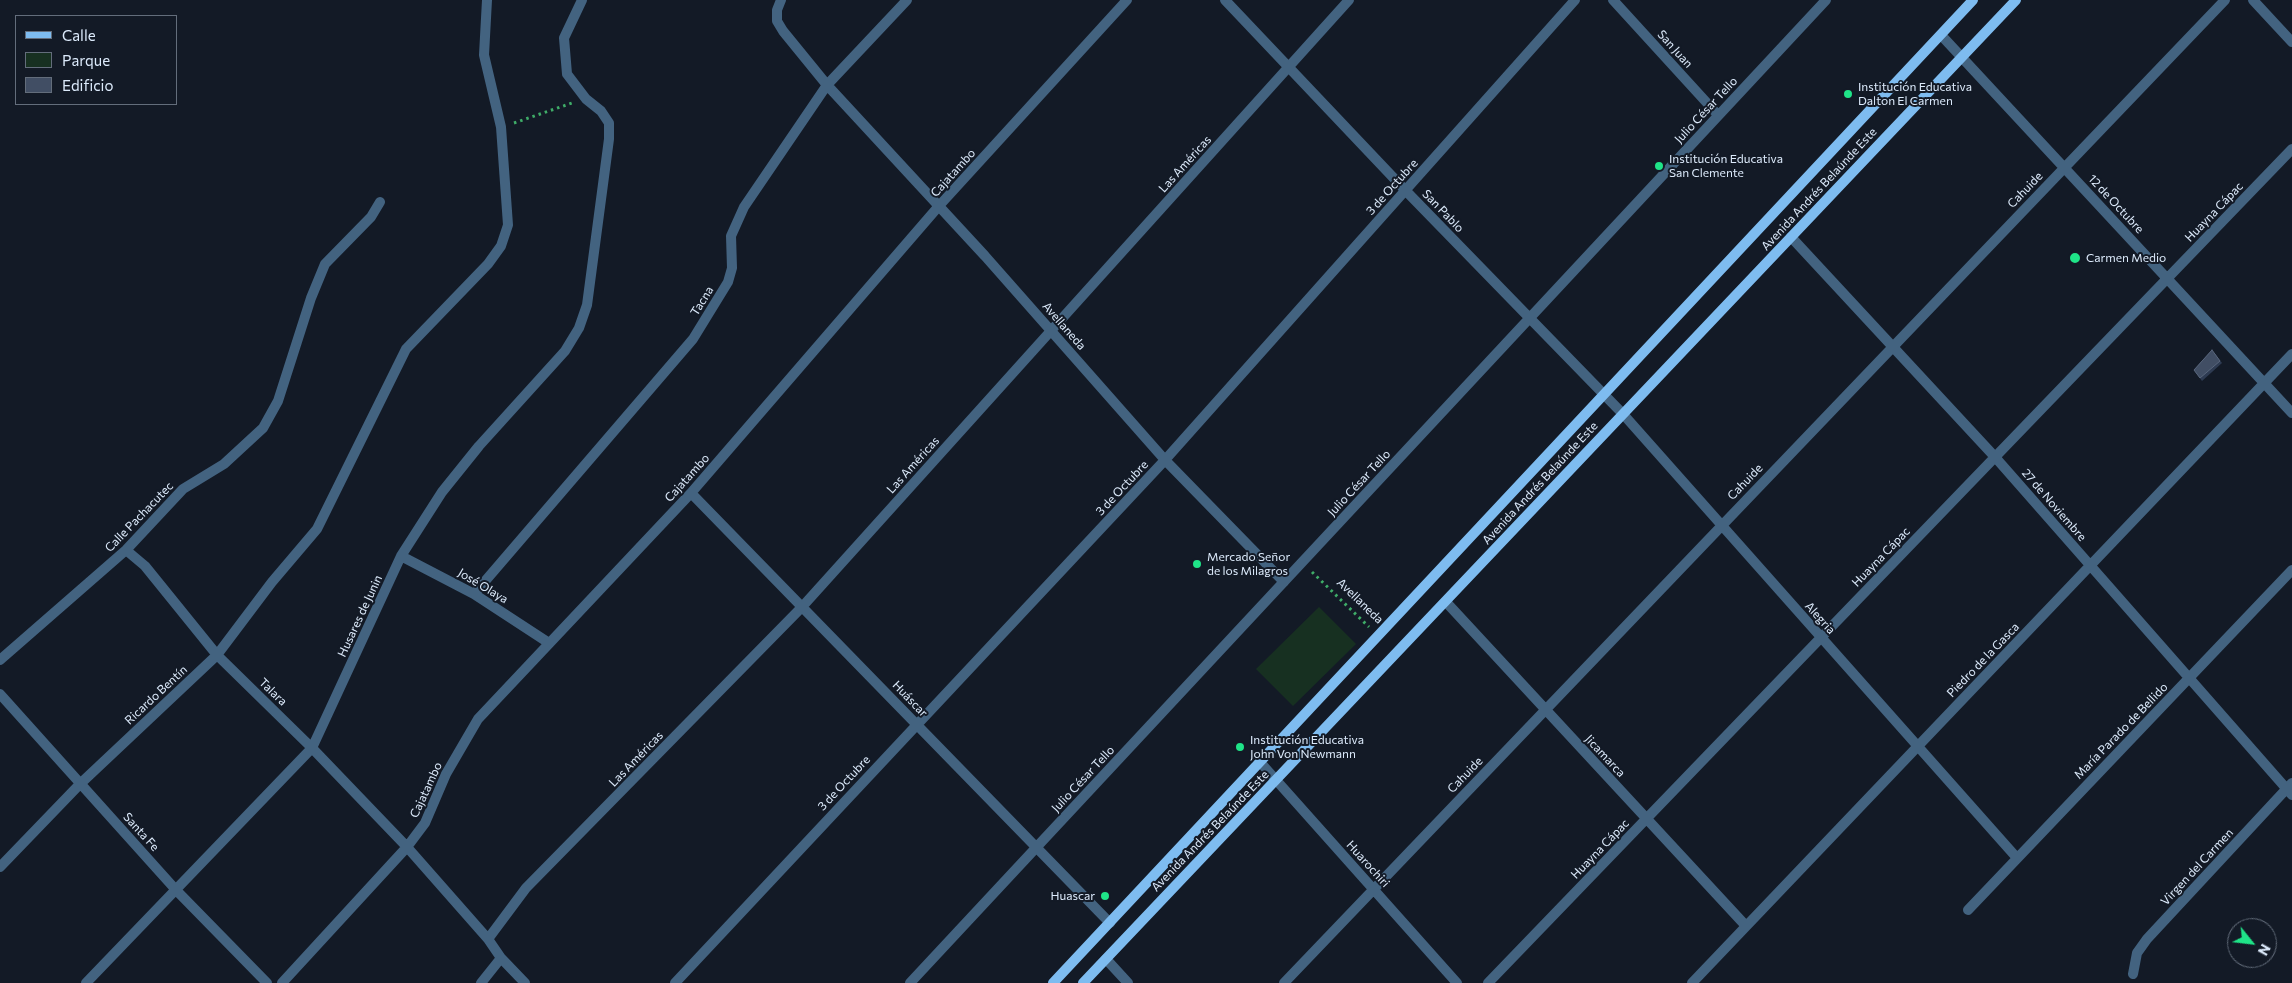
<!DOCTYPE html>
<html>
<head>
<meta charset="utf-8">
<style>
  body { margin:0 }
  #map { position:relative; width:2292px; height:983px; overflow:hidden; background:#131a26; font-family:Commissioner,sans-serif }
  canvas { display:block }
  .legend { position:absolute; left:15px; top:15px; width:162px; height:90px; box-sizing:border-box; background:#131a26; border:1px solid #636d7b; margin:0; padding:6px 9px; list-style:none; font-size:15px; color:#dceafb }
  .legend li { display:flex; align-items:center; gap:10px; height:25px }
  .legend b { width:25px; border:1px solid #636d7b }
  .north { position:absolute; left:2227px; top:918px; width:50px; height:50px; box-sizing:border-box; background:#131a26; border:1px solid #636d7b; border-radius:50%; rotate:119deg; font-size:14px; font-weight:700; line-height:20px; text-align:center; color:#dceafb }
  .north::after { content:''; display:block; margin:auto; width:18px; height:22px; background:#1fe488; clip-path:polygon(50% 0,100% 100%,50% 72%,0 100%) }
</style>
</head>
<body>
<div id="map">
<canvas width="2292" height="983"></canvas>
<ul class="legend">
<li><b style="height:6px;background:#7ebcf0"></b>Calle</li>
<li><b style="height:14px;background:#173021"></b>Parque</li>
<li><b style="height:14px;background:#414e64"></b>Edificio</li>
</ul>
<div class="north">N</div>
</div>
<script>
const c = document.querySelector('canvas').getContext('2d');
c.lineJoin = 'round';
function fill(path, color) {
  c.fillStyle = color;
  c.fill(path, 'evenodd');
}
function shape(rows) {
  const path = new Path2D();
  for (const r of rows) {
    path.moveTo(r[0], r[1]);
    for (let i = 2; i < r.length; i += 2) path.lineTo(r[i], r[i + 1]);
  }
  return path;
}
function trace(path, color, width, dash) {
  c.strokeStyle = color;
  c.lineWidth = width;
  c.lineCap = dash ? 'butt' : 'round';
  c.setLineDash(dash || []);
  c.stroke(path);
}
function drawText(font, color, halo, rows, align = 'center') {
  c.font = font + ' Commissioner,sans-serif';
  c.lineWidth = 4;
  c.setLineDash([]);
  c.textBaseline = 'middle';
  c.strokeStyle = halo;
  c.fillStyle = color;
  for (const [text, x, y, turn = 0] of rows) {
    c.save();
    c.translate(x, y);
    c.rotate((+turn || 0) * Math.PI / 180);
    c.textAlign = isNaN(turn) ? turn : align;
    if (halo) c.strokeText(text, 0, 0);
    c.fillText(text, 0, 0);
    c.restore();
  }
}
fill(shape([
  [1319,607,1356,644,1293,706,1256,669]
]), '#173021');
trace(shape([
  [514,123,572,103],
  [1312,572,1369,627]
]), '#3fac68', 3, [2.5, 4]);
trace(shape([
  [781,0,777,10,777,21,783,31,827,85,985,256,1165,460,1284,582],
  [1225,0,1406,191,1623,414,2017,858],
  [1613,0,1718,115],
  [2253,0,2292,42],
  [1941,35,2292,413],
  [1791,237,1995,457,2292,795],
  [691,493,1110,923],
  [126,550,145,566,217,655,312,748,407,847,488,939,501,958,525,983],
  [401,556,474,594,549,643],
  [474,594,693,339,728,282,732,268,731,236,744,207,827,85,907,0],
  [1446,602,1746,926],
  [0,660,126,550,183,489,224,464,263,428,278,401,311,298,325,264,371,217,380,202],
  [0,694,176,890,267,983],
  [1260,762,1457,983],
  [0,867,80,784,217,655,272,582,317,529,406,349,488,264,501,246,508,225,501,127,484,55,487,0],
  [1968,910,2292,570],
  [488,939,526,888,802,607,1349,0],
  [1106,959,1128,983],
  [2133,974,2137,953,2147,939,2292,783],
  [86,983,312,748,401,556,442,492,479,446,565,351,579,328,587,305,609,139,609,123,601,111,586,99,567,74,564,38,582,0],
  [282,983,407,847,425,823,446,774,478,719,691,493,938,207,1127,0],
  [481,983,501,958],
  [675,983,1165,460,1575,0],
  [910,983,1826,0],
  [1284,983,2225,0],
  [1488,983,2292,149],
  [1692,983,2292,354]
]), '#436380', 10);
trace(shape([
  [1053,983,1973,0],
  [1083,983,2016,0]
]), '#7ebcf0', 10);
fill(shape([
  [2212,350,2222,363,2202,381,2194,370]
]), '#2e3b52');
const building = shape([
  [2212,350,2220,361,2200,378,2194,370,2212,350]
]);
fill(building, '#414e64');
trace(building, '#59667c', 1);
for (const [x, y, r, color] of [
  [1848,94,5,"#1fe488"],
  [1659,166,5,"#1fe488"],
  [2075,258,6,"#1fe488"],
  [1197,564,5,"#1fe488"],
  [1240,747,5,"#1fe488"],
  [1105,896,5,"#1fe488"]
]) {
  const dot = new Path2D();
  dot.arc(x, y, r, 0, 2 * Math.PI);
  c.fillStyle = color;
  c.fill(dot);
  trace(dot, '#131a26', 2);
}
drawText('12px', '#dceafb', '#131a26', [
  ["San Juan",1675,49,48],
  ["Julio César Tello",1706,110,-47],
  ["Las Américas",1185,164,-48],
  ["Cajatambo",953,173,-48],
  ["3 de Octubre",1392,187,-48],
  ["Avenida Andrés Belaúnde Este",1819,189,-47],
  ["Cahuide",2025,190,-46],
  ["12 de Octubre",2116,204,47],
  ["San Pablo",1443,211,46],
  ["Huayna Cápac",2214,212,-46],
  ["Tacna",702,301,-58],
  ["Avellaneda",1064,326,49],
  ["Las Américas",913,465,-48],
  ["Cajatambo",687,478,-48],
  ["Cahuide",1745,482,-46],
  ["Julio César Tello",1359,483,-47],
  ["Avenida Andrés Belaúnde Este",1540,483,-47],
  ["3 de Octubre",1122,488,-47],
  ["27 de Noviembre",2054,505,49],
  ["Calle Pachacutec",139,517,-46],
  ["Huayna Cápac",1881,557,-46],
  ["José Olaya",483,586,31],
  ["Avellaneda",1360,601,44],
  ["Husares de Junin",360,616,-65],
  ["Alegria",1820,618,48],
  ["Piedro de la Gasca",1983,660,-46],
  ["Talara",273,692,44],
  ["Ricardo Bentín",156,695,-43],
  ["Huáscar",910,699,46],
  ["María Parado de Bellido",2121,731,-46],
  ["Jicamarca",1605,756,47],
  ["Las Américas",636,759,-46],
  ["Cahuide",1465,775,-46],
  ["Julio César Tello",1083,779,-47],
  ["3 de Octubre",844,783,-47],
  ["Cajatambo",426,790,-65],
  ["Avenida Andrés Belaúnde Este",1210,831,-46],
  ["Santa Fe",141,832,48],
  ["Huayna Cápac",1600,849,-46],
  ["Huarochiri",1368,864,48],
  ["Virgen del Carmen",2197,867,-47]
]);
drawText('12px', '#dceafb', '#131a26', [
  ["Institución Educativa",1858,87],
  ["Dalton El Carmen",1858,101],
  ["Institución Educativa",1669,159],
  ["San Clemente",1669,173],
  ["Carmen Medio",2086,258],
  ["Mercado Señor",1207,557],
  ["de los Milagros",1207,571],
  ["Institución Educativa",1250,740],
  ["John Von Newmann",1250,754],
  ["Huascar",1095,896,"right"]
], 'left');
</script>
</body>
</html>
